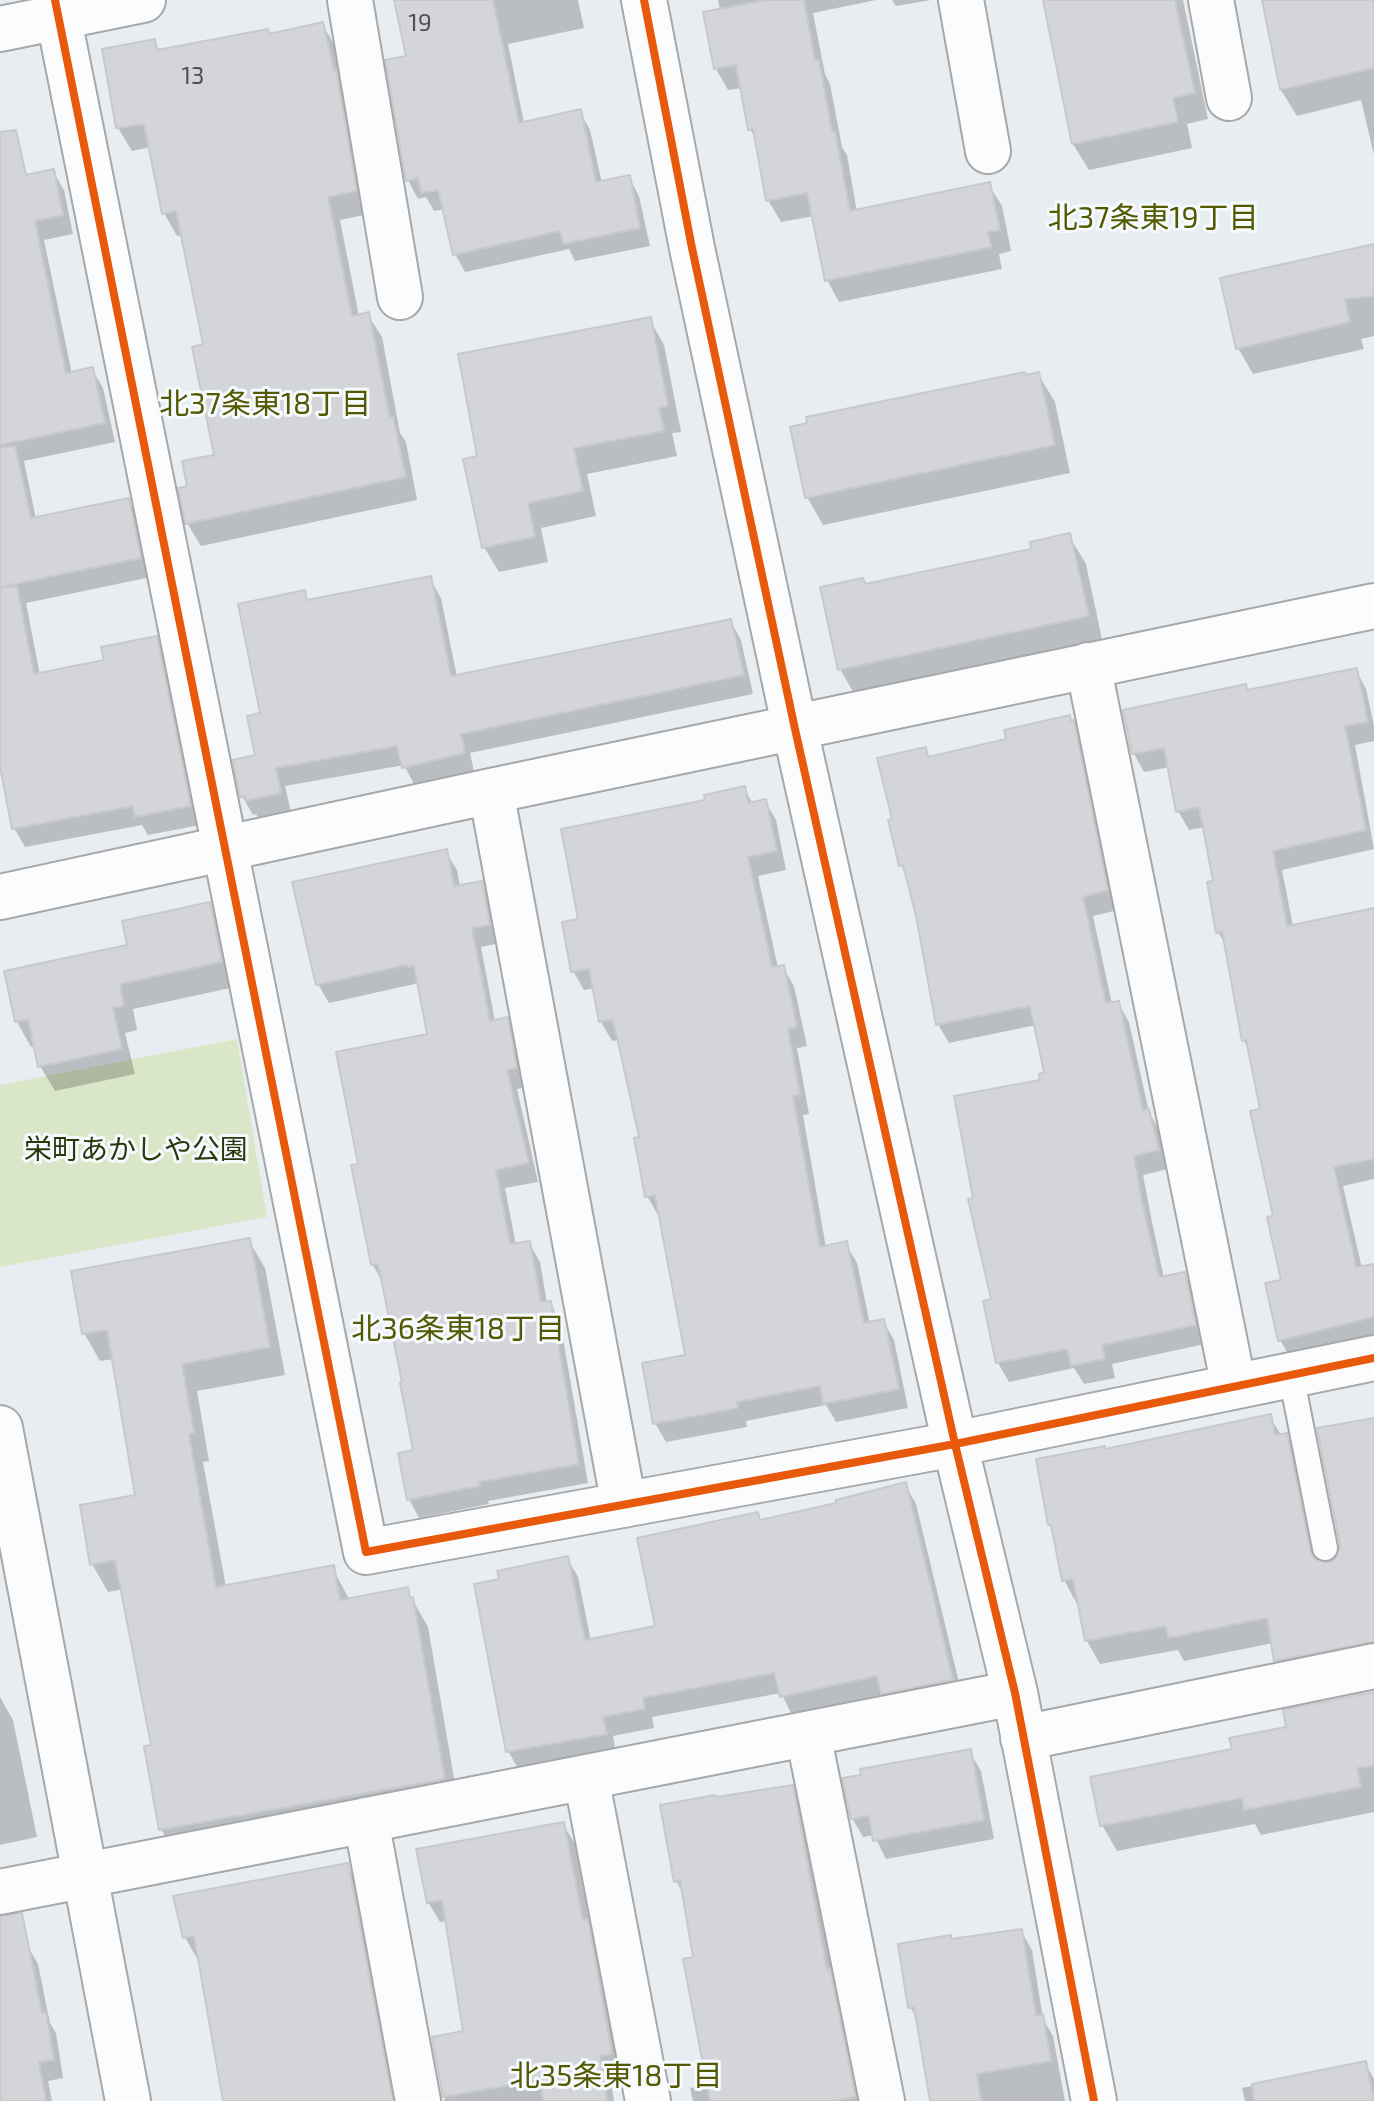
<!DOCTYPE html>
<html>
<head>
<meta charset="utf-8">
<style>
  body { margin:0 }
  canvas { display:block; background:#e8edf2 }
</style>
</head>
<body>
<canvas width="1374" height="2101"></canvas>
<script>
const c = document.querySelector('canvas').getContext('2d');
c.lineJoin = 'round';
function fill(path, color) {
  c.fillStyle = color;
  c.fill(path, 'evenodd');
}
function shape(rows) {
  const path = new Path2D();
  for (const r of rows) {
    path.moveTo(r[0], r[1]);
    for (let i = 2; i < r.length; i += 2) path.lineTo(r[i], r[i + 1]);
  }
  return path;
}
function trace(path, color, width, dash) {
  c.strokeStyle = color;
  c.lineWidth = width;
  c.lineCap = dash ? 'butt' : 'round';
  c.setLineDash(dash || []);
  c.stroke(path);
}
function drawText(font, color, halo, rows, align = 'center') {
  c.font = font + ' "Exo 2","Noto Sans JP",sans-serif';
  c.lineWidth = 6;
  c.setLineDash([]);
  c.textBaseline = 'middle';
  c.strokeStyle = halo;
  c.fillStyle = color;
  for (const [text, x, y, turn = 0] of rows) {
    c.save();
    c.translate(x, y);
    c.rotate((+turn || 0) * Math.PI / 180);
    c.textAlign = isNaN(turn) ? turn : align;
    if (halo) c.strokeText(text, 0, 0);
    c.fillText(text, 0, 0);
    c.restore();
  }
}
fill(shape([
  [237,1039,267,1217,0,1267,0,1085]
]), '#dae6c8');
fill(shape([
  [396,0,578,0,584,28,508,44,524,123,580,112,590,130,602,183,629,177,639,196,650,246,575,261,569,249,465,272,455,254,444,209,434,211,426,197,418,199,408,180,408,58],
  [718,0,876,0,813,13,825,74,830,84,842,147,847,155,857,212,989,185,1002,206,1011,251,999,254,1002,269,839,302,827,280,814,216,781,222,768,200,758,143,750,129,742,88,728,90,716,69,720,10],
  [892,0,931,0,896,6],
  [1045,0,1183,0,1208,119,1187,124,1192,148,1089,170,1073,144],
  [1264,0,1374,0,1374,155,1361,100,1297,116,1281,90],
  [322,24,336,47,369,214,340,220,359,316,368,315,382,337,400,433,406,442,417,500,201,546,187,523,190,487,216,456,205,346,183,235,177,236,164,213,151,147,132,151,118,128,154,42,160,52,270,36],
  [53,171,64,190,73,234,44,240,72,374,92,369,103,388,115,442,24,461,36,519,128,500,139,519,151,577,26,603,40,675,106,661,156,639,167,658,200,825,148,835,142,825,25,847,14,828,0,756,0,183],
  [1374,246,1374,336,1361,339,1364,349,1253,374,1238,348],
  [650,320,664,345,681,432,672,433,677,456,587,474,596,516,541,528,548,562,499,572,484,547,480,458],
  [1038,374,1055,402,1070,473,823,525,807,497,809,425],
  [1069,536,1086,564,1103,644,856,697,840,669,866,586,1034,550],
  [430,579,441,598,457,677,730,621,741,640,753,694,470,753,474,772,415,786,404,765,285,786,291,812,259,819,256,814,253,815,242,796,257,757,262,715,304,593,309,601],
  [1356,670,1366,689,1374,726,1374,741,1355,745,1374,849,1282,870,1293,926,1374,910,1374,905,1374,1179,1343,1186,1362,1268,1374,1266,1374,1339,1291,1359,1280,1340,1283,1281,1262,1110,1250,1051,1243,1040,1227,947,1218,932,1215,883,1205,827,1189,830,1178,811,1170,767,1144,772,1134,754,1125,711,1248,692],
  [1073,722,1084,741,1118,910,1093,916,1112,1004,1118,1003,1129,1022,1149,1112,1159,1130,1168,1169,1143,1175,1151,1217,1164,1278,1184,1274,1195,1293,1205,1344,1112,1364,1115,1378,1084,1384,1074,1368,1009,1382,998,1363,994,1301,976,1199,1047,1074,1036,1025,949,1043,938,1024,909,878,901,865,894,821,924,749,930,758],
  [744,788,753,804,765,801,776,820,786,870,758,876,778,968,783,967,794,986,807,1046,797,1048,809,1114,803,1115,826,1248,846,1244,857,1263,870,1324,883,1321,894,1340,908,1408,836,1422,826,1405,746,1421,747,1427,666,1442,655,1423,687,1357,660,1215,658,1215,647,1196,642,1139,619,1040,612,1041,601,1022,595,988,584,990,573,971,581,921,707,801],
  [446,852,457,870,460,887,481,883,492,902,500,943,481,947,495,1021,507,1019,517,1038,527,1087,517,1089,538,1182,505,1188,516,1245,529,1243,540,1262,547,1303,550,1303,560,1321,588,1483,488,1501,489,1504,419,1518,409,1499,416,1452,384,1285,373,1265,353,1167,360,1165,430,1036,419,983,329,1003,318,984],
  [209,904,224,929,235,987,133,1009,137,1030,125,1033,135,1074,55,1091,40,1066,36,1046,31,1047,17,1022,130,946],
  [249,1241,265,1268,285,1375,197,1391,209,1461,203,1462,226,1587,332,1567,350,1601,407,1590,428,1627,459,1807,177,1857,161,1829,153,1746,123,1589,108,1592,92,1564,138,1497,114,1359,100,1361,84,1333],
  [1270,1417,1281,1435,1286,1435,1300,1458,1320,1563,1327,1565,1337,1560,1374,1420,1374,1667,1290,1684,1276,1660,1273,1643,1184,1661,1178,1650,1100,1664,1087,1641,1080,1603,1077,1604,1064,1580,1055,1533,1050,1525,1105,1451],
  [905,1485,916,1504,963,1699,894,1712,885,1696,792,1715,781,1693,652,1717,654,1728,613,1736,616,1753,519,1770,508,1751,501,1580,567,1558,578,1577,591,1641,657,1628,757,1514,761,1522,839,1505],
  [0,1697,13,1720,37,1837,0,1845],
  [1288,1729,1374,1744,1374,1812,1261,1835,1255,1824,1117,1851,1102,1825,1234,1751],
  [970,1752,981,1771,994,1839,886,1859,874,1835,863,1837,852,1818],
  [792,1788,803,1807,862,2101,693,2101,690,2088,709,2085,695,1959,684,1895,676,1881,716,1799],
  [563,1824,575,1844,591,1929,598,1941,622,2074,610,2076,614,2101,444,2101,465,2032,447,1921,440,1922,428,1902],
  [347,1865,359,1885,399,2101,225,2101,200,1956,196,1957,185,1937],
  [1021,1931,1032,1950,1043,2019,1053,2036,1065,2101,934,2101,919,2022,910,2007,952,1941],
  [0,1932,27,1945,38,1964,50,2023,56,2033,63,2078,48,2081,52,2101,0,2101],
  [1365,2063,1374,2079,1374,2101,1245,2101,1242,2088]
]), '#0003');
const building = shape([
  [394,0,493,0,519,123,581,109,596,182,630,175,640,228,563,244,560,231,453,255,438,190,421,193,418,178,406,181,385,60,406,56,394,0],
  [766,0,804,0,815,60,819,60,832,131,835,131,850,211,990,182,1000,230,988,232,991,247,825,281,807,193,766,201,753,129,748,130,736,65,714,69,703,12,766,0],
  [1043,0,1175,0,1195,93,1173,98,1178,122,1072,144,1043,0],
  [1262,0,1374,0,1374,68,1280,90,1262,0],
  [323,22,334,70,336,70,357,191,328,197,352,316,369,312,390,418,393,417,406,477,185,524,178,488,187,486,182,461,214,455,192,347,203,344,176,211,162,214,144,124,116,128,102,49,155,39,157,50,268,29,269,34,323,22],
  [16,130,26,175,54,169,63,215,35,221,66,373,93,367,105,423,0,445,0,132,16,130],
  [1374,244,1374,296,1345,299,1350,322,1236,349,1220,278,1374,244],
  [651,317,668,406,659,408,664,431,574,448,583,491,528,503,535,537,482,548,463,459,477,456,458,354,651,317],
  [1025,372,1026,375,1039,372,1055,445,805,498,790,427,807,423,806,417,1025,372],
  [15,446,31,518,129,498,141,558,0,587,0,448,15,446],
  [1070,533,1089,616,838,670,820,587,863,578,865,584,1031,549,1030,542,1070,533],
  [431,576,451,676,731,619,744,675,461,734,465,753,402,768,397,746,276,768,281,793,246,801,245,796,240,797,233,760,255,755,247,716,260,713,238,604,305,590,307,600,431,576],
  [17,586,34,674,104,660,101,647,157,636,191,806,135,817,133,806,12,829,0,767,0,588,17,586],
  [1357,668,1368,722,1345,726,1366,830,1273,851,1287,926,1374,908,1374,1159,1334,1167,1356,1267,1374,1264,1374,1317,1278,1341,1265,1283,1281,1280,1267,1217,1273,1216,1250,1111,1260,1109,1246,1040,1242,1041,1222,931,1216,933,1207,882,1213,881,1199,807,1176,812,1164,748,1132,754,1123,710,1246,684,1247,690,1357,668],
  [1070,715,1071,721,1074,720,1108,890,1083,897,1106,1003,1119,1001,1143,1110,1149,1109,1159,1150,1134,1156,1141,1196,1159,1277,1185,1272,1196,1325,1102,1345,1105,1359,1071,1366,1067,1349,996,1363,983,1301,991,1299,968,1199,973,1198,954,1096,1040,1080,1039,1074,1044,1072,1030,1006,936,1025,916,916,903,865,899,866,888,820,892,819,877,758,926,747,928,757,1006,739,1004,730,1070,715],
  [745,786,748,803,766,799,777,851,748,857,772,967,784,965,797,1027,788,1029,800,1095,793,1096,820,1247,847,1241,864,1323,884,1319,899,1389,823,1404,820,1386,737,1402,738,1408,653,1424,642,1363,685,1355,655,1195,645,1197,634,1138,639,1137,617,1037,612,1020,599,1022,589,969,571,972,562,922,578,919,561,829,705,800,704,795,745,786],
  [447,849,454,886,482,881,490,925,472,928,490,1021,508,1017,517,1068,507,1070,529,1163,496,1170,510,1244,530,1241,541,1302,551,1301,579,1464,479,1482,480,1486,407,1500,398,1453,413,1450,400,1383,402,1382,378,1264,371,1265,351,1165,358,1164,336,1052,427,1034,414,966,408,967,407,965,316,985,292,882,447,849],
  [210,902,222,962,120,984,124,1006,113,1008,122,1049,38,1067,28,1020,15,1022,4,971,127,945,122,921,210,902],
  [250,1238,270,1347,182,1364,194,1433,189,1434,216,1587,334,1565,340,1600,408,1587,410,1598,413,1597,445,1779,159,1830,144,1746,151,1745,115,1560,90,1565,80,1505,135,1495,107,1330,82,1334,71,1271,250,1238],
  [1271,1414,1275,1435,1287,1433,1311,1552,1314,1558,1327,1563,1335,1559,1340,1545,1317,1428,1374,1418,1374,1642,1274,1661,1267,1618,1168,1638,1166,1626,1085,1641,1073,1579,1062,1581,1051,1525,1048,1525,1036,1459,1105,1446,1105,1449,1271,1414],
  [906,1482,953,1680,881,1694,877,1676,780,1697,774,1673,643,1698,645,1709,603,1717,607,1734,506,1752,474,1584,499,1579,497,1571,568,1556,585,1640,655,1626,637,1538,758,1512,760,1520,836,1503,836,1500,906,1482],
  [1374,1692,1374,1766,1357,1768,1361,1787,1244,1810,1242,1798,1100,1826,1090,1777,1232,1749,1229,1738,1286,1727,1283,1710,1374,1692],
  [971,1749,984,1820,873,1841,869,1816,851,1819,842,1778,861,1775,860,1769,971,1749],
  [793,1785,827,1970,830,1969,856,2097,833,2101,710,2101,683,1959,693,1957,680,1880,674,1882,660,1805,715,1795,716,1797,793,1785],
  [564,1822,583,1920,588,1919,612,2054,600,2056,607,2101,543,2101,540,2080,443,2097,432,2037,463,2031,442,1900,427,1903,416,1849,564,1822],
  [348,1863,393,2101,223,2101,194,1936,183,1938,173,1896,348,1863],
  [22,1913,42,2013,46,2012,54,2060,39,2062,46,2101,0,2101,0,1916,22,1913],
  [1022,1929,1036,2016,1043,2014,1051,2061,977,2074,981,2101,930,2101,914,2007,908,2008,898,1944,951,1935,951,1939,1022,1929],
  [1366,2061,1374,2101,1254,2101,1252,2084,1366,2061]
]);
fill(building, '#d4d5d8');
trace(building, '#c8c9cc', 2);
const lane = shape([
  [1291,1375,1325,1548]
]);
const street = shape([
  [55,0,366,1552,955,1444,1374,1358],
  [350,0,400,297],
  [644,0,692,248,795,729,955,1444,1015,1693,1094,2101],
  [961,0,988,151],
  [1211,0,1229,98],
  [0,29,143,0],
  [1088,665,1234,1387],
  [491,791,624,1505],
  [0,897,491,791,1374,606],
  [0,1428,128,2101],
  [808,1734,882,2101],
  [1023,1738,1374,1666],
  [586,1777,648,2101],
  [366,1820,418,2101],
  [0,1892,1015,1693]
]);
trace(lane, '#a5a9ac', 28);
trace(street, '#a5a9ac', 48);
trace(lane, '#fcfcfd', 24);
trace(street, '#fcfcfd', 44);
trace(shape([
  [55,0,366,1552,955,1444,1374,1358],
  [644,0,692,248,795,729,955,1444,1015,1693,1094,2101]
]), '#e8590c', 8);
drawText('24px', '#4e5054', null, [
  ["19",420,23],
  ["13",193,76]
]);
drawText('28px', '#2d370b', '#f5faff', [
  ["栄町あかしや公園",136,1150]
]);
drawText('30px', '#545900', '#f5faff', [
  ["北37条東19丁目",1153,218],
  ["北37条東18丁目",265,404],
  ["北36条東18丁目",458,1329],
  ["北35条東18丁目",616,2076]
]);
</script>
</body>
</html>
